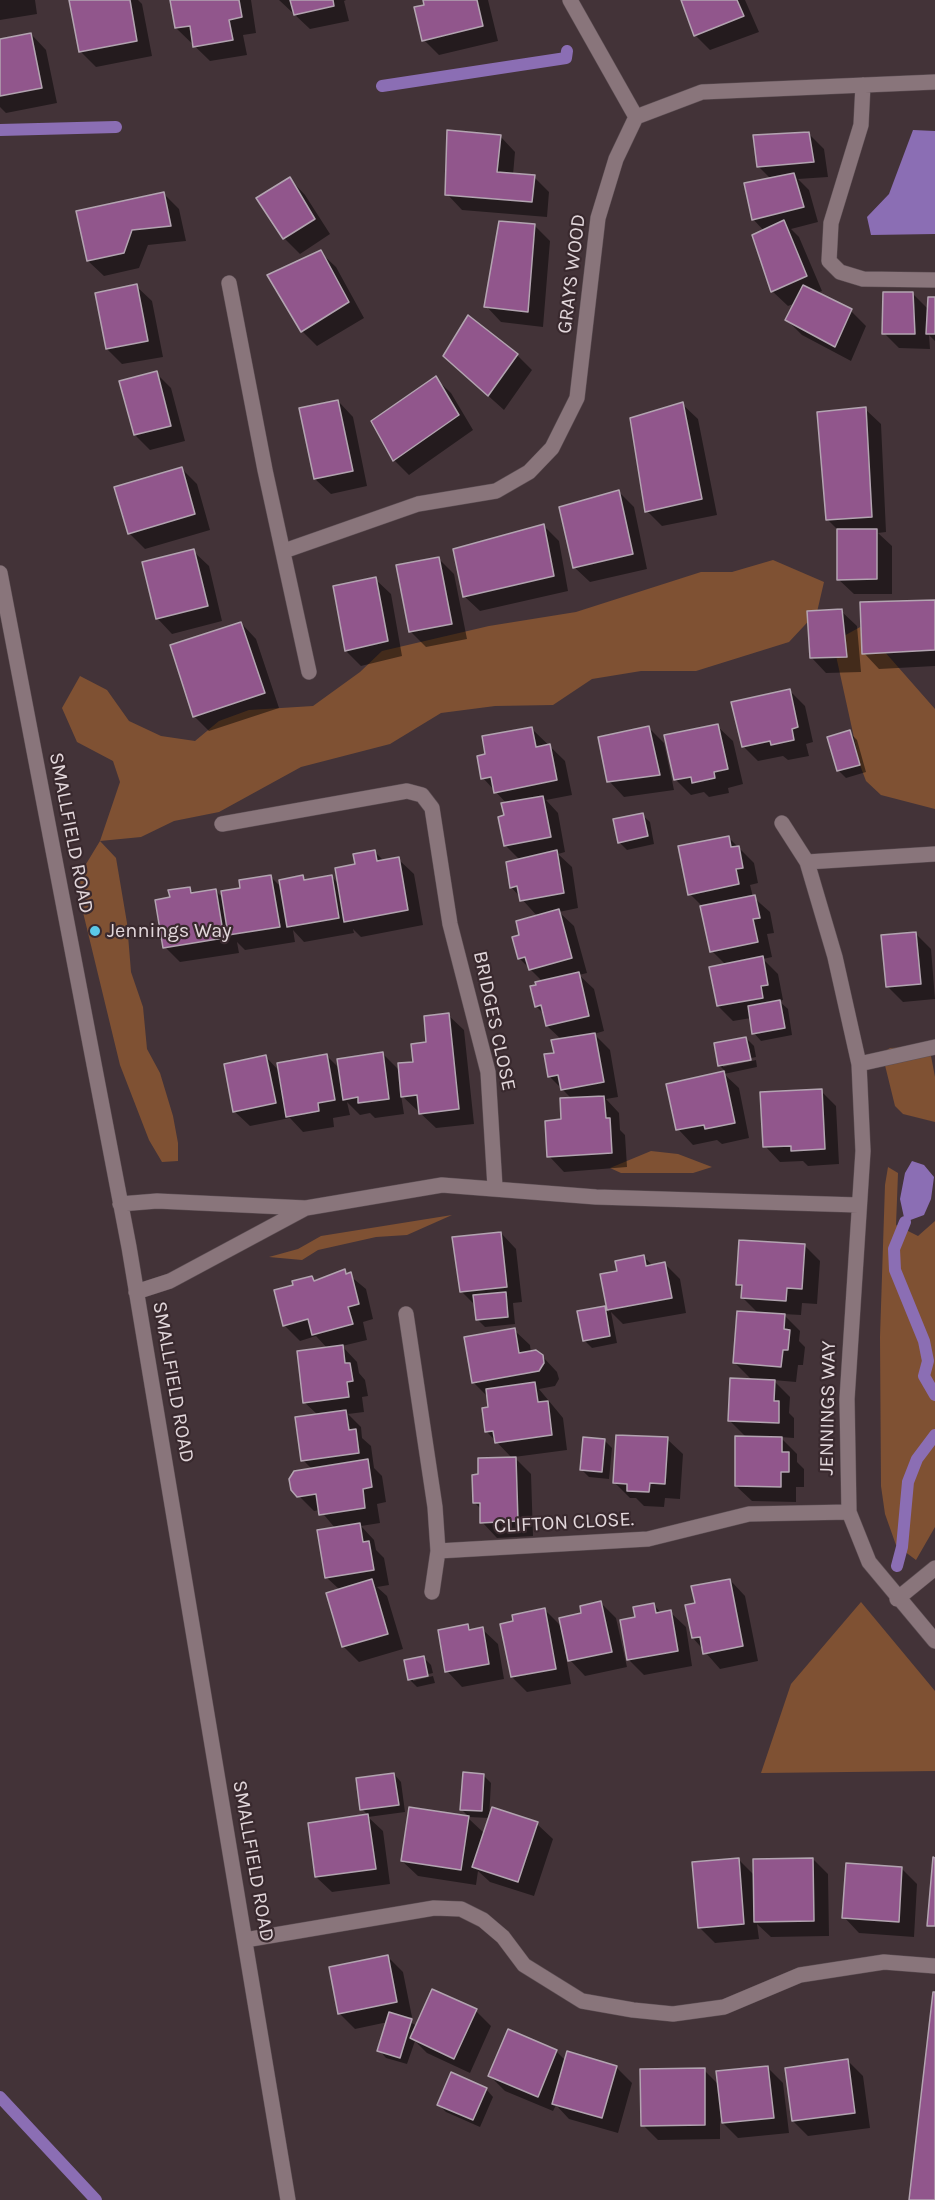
<!DOCTYPE html>
<html>
<head>
<meta charset="utf-8">
<style>
  body { margin:0 }
  canvas { display:block; background:#433338 }
</style>
</head>
<body>
<canvas width="935" height="2200"></canvas>
<script>
const c = document.querySelector('canvas').getContext('2d');
c.lineJoin = 'round';
function fill(path, color) {
  c.fillStyle = color;
  c.fill(path, 'evenodd');
}
function shape(rows) {
  const path = new Path2D();
  for (const r of rows) {
    path.moveTo(r[0], r[1]);
    for (let i = 2; i < r.length; i += 2) path.lineTo(r[i], r[i + 1]);
  }
  return path;
}
function trace(path, color, width, dash) {
  c.strokeStyle = color;
  c.lineWidth = width;
  c.lineCap = dash ? 'butt' : 'round';
  c.setLineDash(dash || []);
  c.stroke(path);
}
function drawText(font, color, halo, rows, align = 'center') {
  c.font = font + ' Karla,sans-serif';
  c.lineWidth = 4.5;
  c.setLineDash([]);
  c.textBaseline = 'middle';
  c.strokeStyle = halo;
  c.fillStyle = color;
  for (const [text, x, y, turn = 0] of rows) {
    c.save();
    c.translate(x, y);
    c.rotate((+turn || 0) * Math.PI / 180);
    c.textAlign = isNaN(turn) ? turn : align;
    if (halo) c.strokeText(text, 0, 0);
    c.fillText(text, 0, 0);
    c.restore();
  }
}
fill(shape([
  [773,560,824,582,817,612,789,642,696,671,641,671,592,679,553,705,495,706,441,713,390,744,301,767,219,812,174,821,141,837,100,841,116,858,127,923,131,972,143,1007,147,1049,160,1073,173,1116,178,1143,178,1161,162,1162,149,1140,120,1065,81,904,80,874,100,841,120,782,113,761,77,742,62,708,80,676,107,690,129,721,161,736,195,741,219,721,249,710,313,706,360,672,382,651,489,626,576,612,701,572,732,572],
  [862,626,935,709,935,809,881,795,866,781,860,765,833,642],
  [911,1047,930,1051,935,1077,935,1122,903,1114,895,1106,882,1053,890,1048],
  [651,1151,678,1154,712,1167,693,1173,621,1173,610,1168],
  [888,1167,898,1173,896,1225,918,1236,935,1221,935,1527,916,1560,896,1545,885,1514,881,1486,880,1337,885,1185],
  [452,1215,407,1235,376,1237,318,1250,302,1260,269,1257,298,1249,321,1236],
  [861,1602,935,1691,935,1771,761,1773,791,1684]
]), '#7f5133');
fill(shape([
  [913,130,935,131,935,234,871,235,867,217,889,194],
  [912,1161,924,1165,934,1177,931,1199,924,1215,905,1222,900,1199,905,1173]
]), '#8b6eb4');
fill(shape([
  [0,0,35,0,37,14,0,20],
  [71,0,138,0,142,4,152,56,96,67,80,51],
  [171,0,251,0,256,33,243,35,247,55,210,61,176,28],
  [279,0,346,0,344,1,349,21,310,29],
  [424,0,488,0,498,41,439,55,424,40],
  [682,0,745,0,759,32,710,50,695,35],
  [31,34,46,50,57,103,6,113,0,107,0,41],
  [809,134,824,149,828,177,798,179,809,190,818,222,791,229,799,237,822,291,817,293,851,311,866,326,851,361,802,335,787,320,796,303,788,306,772,291,764,231,753,219,771,179,758,166],
  [500,136,515,152,513,175,534,177,549,192,547,217,462,210,447,194],
  [290,179,305,195,330,234,300,254,284,238,258,198],
  [164,194,179,209,186,241,148,245,139,268,104,276,88,261],
  [535,226,550,241,543,327,501,322,486,306],
  [320,252,336,267,364,318,317,346,302,331],
  [136,286,152,301,163,357,122,364,107,349],
  [912,293,929,310,935,298,935,341,929,335,930,349,899,348,884,333],
  [517,355,532,370,504,410,444,356],
  [156,373,171,388,185,441,150,450,135,435],
  [435,378,451,393,473,430,409,475,394,460],
  [338,401,353,417,367,486,331,494,315,479],
  [682,404,698,419,717,515,662,526,647,511],
  [865,409,881,424,886,532,878,533,892,546,892,594,854,594,838,579,838,530,827,519],
  [182,469,197,484,210,530,145,549,129,533],
  [619,492,634,507,647,569,590,582,574,567],
  [544,526,559,541,568,591,480,611,464,596],
  [193,551,209,566,222,621,172,634,157,618],
  [439,559,454,574,467,639,426,647,410,631],
  [375,579,391,594,402,656,361,666,346,651],
  [935,602,935,666,879,669,864,653],
  [841,611,857,626,861,672,826,673,811,657],
  [241,623,256,639,279,708,209,731,194,716],
  [790,691,805,706,813,742,806,744,809,756,788,760,783,756,758,761,743,746],
  [717,726,733,741,743,784,728,788,729,793,709,797,704,792,691,795,676,780],
  [531,728,565,761,572,795,546,800,558,813,565,852,558,854,572,867,578,908,559,912,574,926,587,973,579,975,594,989,604,1031,594,1034,610,1050,618,1097,606,1099,619,1113,620,1130,625,1135,627,1167,564,1172,549,1156,572,1099,549,1076,562,1040,547,1026,544,1014,536,1006,543,982,519,958,521,936,538,917,511,887,520,860,505,845,507,804,483,778,487,756],
  [649,728,664,743,674,790,624,797,609,781],
  [849,732,857,740,866,772,846,778,838,770],
  [642,815,650,822,654,844,627,850,619,842],
  [729,838,754,863,758,883,750,885,753,897,770,912,774,933,767,934,772,957,763,959,778,974,783,1000,779,1001,788,1009,792,1035,761,1041,754,1033,751,1018,733,1021,718,1006,726,965,712,951,702,906,690,894],
  [375,852,384,861,398,859,414,874,423,925,361,937,353,929,354,933,304,942,293,930,295,942,245,950,237,942,239,953,180,962,165,947,172,899,189,889,195,894,216,891,223,898,271,877,282,888,303,877,307,881,332,877,339,884],
  [916,934,931,949,935,999,903,1002,887,986],
  [448,1015,464,1030,474,1124,436,1128,401,1095,404,1114,375,1118,370,1113,360,1115,347,1102,350,1115,333,1118,334,1127,303,1132,290,1118,250,1126,234,1111,266,1057,280,1072,327,1056,340,1069,382,1053,400,1071,415,1063],
  [746,1038,754,1046,756,1057,723,1064,723,1067,756,1060,757,1067,724,1074,739,1088,749,1138,722,1144,717,1140,693,1145,678,1129,668,1085,726,1072,720,1066,716,1044],
  [821,1091,836,1106,839,1164,808,1166,803,1161,780,1162,765,1146],
  [501,1233,516,1249,522,1302,513,1303,515,1324,485,1327,477,1319,476,1306,461,1291],
  [804,1245,820,1261,817,1304,802,1303,801,1315,783,1314,800,1331,799,1341,805,1347,803,1365,798,1365,796,1382,773,1380,790,1397,789,1413,794,1418,794,1438,780,1437,797,1454,797,1462,804,1469,804,1487,796,1487,796,1502,752,1501,736,1486,747,1438,730,1421,752,1380,735,1363,759,1314,743,1298,743,1289,738,1284],
  [644,1257,653,1266,665,1264,680,1279,686,1313,623,1324,611,1312,617,1343,592,1348,584,1340,604,1308,609,1312,602,1275,618,1272],
  [344,1271,366,1289,373,1319,363,1322,367,1340,342,1346,357,1362,359,1373,365,1380,368,1396,362,1397,364,1412,348,1414,361,1427,362,1438,371,1446,374,1468,382,1476,386,1502,377,1504,380,1523,361,1526,374,1540,376,1550,384,1558,389,1585,377,1587,387,1596,403,1649,359,1662,344,1647,327,1594,340,1590,326,1577,335,1528,320,1510,314,1511,292,1489,312,1469,303,1460,318,1415,304,1402,327,1348,316,1336,300,1341,284,1325,295,1286,312,1278,316,1282],
  [514,1330,530,1345,531,1353,542,1356,557,1372,559,1379,555,1386,539,1389,563,1418,567,1450,514,1457,531,1474,533,1536,497,1538,482,1522,482,1510,474,1502,480,1476,512,1458,487,1432,490,1409,488,1397,473,1382],
  [667,1439,683,1454,680,1499,665,1498,664,1507,644,1506,636,1498,630,1498,614,1482],
  [604,1440,612,1448,609,1479,589,1477,582,1470],
  [730,1580,745,1596,758,1661,720,1669,693,1638,696,1605],
  [601,1603,616,1618,627,1667,585,1676,570,1660,568,1651,565,1651,571,1684,527,1692,512,1677,545,1610,563,1628],
  [654,1605,662,1614,670,1612,686,1627,692,1666,644,1675,628,1659,637,1618],
  [467,1626,473,1631,482,1629,498,1644,504,1679,462,1687,447,1671],
  [423,1657,431,1665,433,1673,413,1678,413,1681,433,1676,435,1683,417,1687,409,1679],
  [394,1774,401,1782,405,1812,368,1817,383,1831,390,1884,332,1892,316,1877,309,1824,369,1816,362,1809],
  [483,1775,491,1783,489,1818,469,1817,461,1809],
  [468,1818,485,1834,537,1824,553,1839,534,1896,490,1882,478,1871,476,1885,418,1876,402,1861],
  [738,1859,755,1876,813,1859,828,1874,829,1936,771,1937,757,1924,759,1939,715,1943,699,1927],
  [901,1868,917,1884,914,1937,859,1933,844,1917],
  [388,1957,403,1972,412,2017,405,2019,417,2026,476,2011,491,2026,470,2073,427,2053,415,2041,407,2064,386,2058,379,2050,388,2022,355,2029,339,2013],
  [556,2051,566,2061,616,2067,632,2083,618,2133,569,2119,556,2105,553,2111,505,2091,490,2076],
  [848,2061,863,2076,870,2128,808,2136,793,2121],
  [767,2067,783,2083,789,2133,738,2138,720,2120,720,2139,658,2140,643,2125,704,2070,719,2085],
  [486,2089,493,2097,480,2127,446,2112,439,2105]
]), '#0007');
trace(shape([
  [382,86,566,58,567,51],
  [0,130,116,127],
  [905,1222,894,1249,895,1270,924,1341,928,1361,924,1376,935,1395],
  [897,1566,902,1547,908,1482,917,1459,935,1435],
  [0,2097,96,2200]
]), '#8b6eb4', 12);
const building = shape([
  [69,0,130,0,137,41,79,52,69,0],
  [170,0,239,0,242,17,229,20,233,40,193,47,190,26,175,28,170,0],
  [290,0,333,0,334,6,294,15,290,0],
  [423,0,477,0,483,26,422,41,414,7,424,5,423,0],
  [681,0,737,0,744,16,694,36,681,0],
  [31,33,42,88,0,96,0,39,31,33],
  [447,130,501,135,497,172,535,175,532,202,445,195,447,130],
  [809,132,814,162,757,167,753,135,809,132],
  [794,173,804,207,752,220,744,183,794,173],
  [290,177,315,219,283,239,256,198,290,177],
  [164,192,171,226,132,230,124,253,87,261,76,211,164,192],
  [784,220,807,276,771,292,752,235,784,220],
  [499,221,535,224,528,312,484,307,499,221],
  [321,250,349,302,301,332,267,275,321,250],
  [137,284,148,341,106,349,95,293,137,284],
  [803,285,852,309,835,347,785,320,803,285],
  [883,292,913,292,915,334,882,334,883,292],
  [928,297,935,297,935,334,926,334,928,297],
  [468,315,518,354,488,396,443,356,468,315],
  [157,371,171,426,134,435,119,381,157,371],
  [436,376,459,415,393,461,371,421,436,376],
  [338,400,353,471,314,479,299,408,338,400],
  [683,402,702,499,645,512,630,418,683,402],
  [866,407,872,517,826,520,817,412,866,407],
  [182,467,195,514,128,534,114,487,182,467],
  [619,490,633,554,573,568,559,507,619,490],
  [544,524,554,576,463,597,453,549,544,524],
  [837,529,877,529,877,579,837,580,837,529],
  [194,549,208,606,156,619,142,562,194,549],
  [439,557,452,624,409,632,396,565,439,557],
  [376,577,388,641,345,651,333,586,376,577],
  [935,600,935,650,862,654,860,602,935,600],
  [842,609,847,657,810,658,807,611,842,609],
  [241,622,265,693,193,717,170,645,241,622],
  [790,689,798,727,792,729,794,740,771,745,770,741,742,747,731,702,790,689],
  [718,724,728,769,714,772,715,778,692,783,691,777,674,780,664,735,718,724],
  [649,726,660,775,607,782,598,737,649,726],
  [532,727,536,747,550,744,557,780,494,793,491,777,481,779,477,756,485,754,482,736,532,727],
  [850,730,860,765,837,771,827,737,850,730],
  [543,796,551,837,504,846,498,817,504,815,501,803,543,796],
  [643,813,648,836,618,843,613,819,643,813],
  [729,836,731,847,739,846,743,868,736,869,739,884,688,895,678,846,729,836],
  [375,850,377,861,399,857,408,910,344,922,335,868,355,864,353,854,375,850],
  [557,850,564,893,520,901,517,886,510,888,506,862,557,850],
  [271,875,280,927,228,935,221,891,240,888,239,880,271,875],
  [303,875,304,880,332,875,339,918,287,927,279,880,303,875],
  [190,887,191,893,216,889,224,938,163,948,155,900,170,897,168,890,190,887],
  [755,895,760,918,753,919,758,942,710,952,700,906,755,895],
  [559,909,572,958,529,970,525,957,518,959,512,937,519,935,516,921,559,909],
  [916,932,921,984,886,987,881,935,916,932],
  [763,956,768,985,761,986,763,998,717,1006,709,967,763,956],
  [579,972,589,1016,546,1026,541,1005,535,1007,530,986,536,985,535,982,579,972],
  [780,1000,785,1028,752,1034,748,1006,780,1000],
  [449,1013,459,1109,419,1114,417,1095,401,1097,398,1063,413,1062,411,1044,426,1042,424,1016,449,1013],
  [595,1033,604,1082,561,1090,558,1075,548,1077,544,1054,554,1053,551,1040,595,1033],
  [746,1037,751,1060,718,1066,714,1043,746,1037],
  [383,1052,389,1099,358,1103,358,1097,343,1100,337,1059,383,1052],
  [327,1054,335,1100,318,1103,319,1111,286,1117,277,1063,327,1054],
  [266,1055,276,1103,233,1112,224,1064,266,1055],
  [724,1071,735,1123,705,1129,704,1125,676,1130,666,1084,724,1071],
  [822,1089,825,1149,791,1151,791,1146,763,1147,760,1092,822,1089],
  [604,1096,606,1118,610,1118,612,1153,547,1157,545,1121,561,1119,560,1098,604,1096],
  [501,1232,507,1287,460,1292,452,1237,501,1232],
  [739,1240,805,1244,802,1289,787,1288,786,1301,741,1298,742,1285,736,1285,739,1240],
  [644,1255,646,1266,665,1262,672,1298,607,1310,600,1274,617,1271,615,1261,644,1255],
  [345,1269,346,1274,351,1272,359,1304,348,1307,353,1324,312,1335,308,1319,283,1326,274,1290,293,1285,292,1281,312,1276,314,1281,345,1269],
  [506,1292,508,1317,476,1320,473,1295,506,1292],
  [605,1306,610,1336,583,1341,577,1311,605,1306],
  [737,1311,785,1314,784,1329,790,1330,788,1350,783,1350,781,1367,733,1363,737,1311],
  [515,1328,519,1353,536,1350,543,1355,544,1363,539,1371,472,1383,464,1337,515,1328],
  [343,1345,345,1363,350,1363,353,1381,347,1382,349,1397,303,1403,297,1351,343,1345],
  [730,1378,775,1380,774,1401,779,1401,779,1423,728,1421,730,1378],
  [535,1382,538,1402,548,1401,552,1435,495,1443,493,1431,485,1432,482,1408,488,1407,486,1389,535,1382],
  [346,1410,349,1430,356,1429,359,1453,301,1461,295,1417,346,1410],
  [616,1435,668,1437,665,1484,650,1483,649,1492,627,1491,627,1484,613,1483,616,1435],
  [735,1436,782,1437,782,1452,789,1452,789,1472,781,1472,781,1487,735,1486,735,1436],
  [583,1437,605,1439,602,1472,580,1470,583,1437],
  [516,1457,518,1521,480,1523,480,1503,473,1503,472,1475,478,1474,478,1458,516,1457],
  [368,1459,372,1487,363,1489,365,1508,319,1515,316,1494,297,1497,291,1490,289,1479,294,1471,368,1459],
  [360,1523,363,1542,369,1541,374,1570,325,1578,317,1530,360,1523],
  [372,1579,388,1634,342,1647,326,1593,372,1579],
  [730,1579,743,1646,703,1654,700,1637,692,1638,685,1605,695,1603,691,1586,730,1579],
  [601,1601,612,1652,568,1661,559,1618,581,1613,580,1606,601,1601],
  [654,1603,656,1613,671,1610,678,1651,627,1660,620,1620,635,1617,633,1607,654,1603],
  [545,1608,556,1669,511,1677,500,1624,513,1621,512,1615,545,1608],
  [468,1624,469,1630,483,1627,489,1664,445,1672,438,1630,468,1624],
  [424,1656,428,1676,408,1680,404,1660,424,1656],
  [463,1772,484,1774,482,1811,460,1810,463,1772],
  [394,1773,399,1805,360,1810,356,1778,394,1773],
  [409,1807,469,1816,461,1870,401,1861,409,1807],
  [492,1807,538,1822,518,1882,472,1867,492,1807],
  [368,1814,376,1869,315,1877,308,1823,368,1814],
  [933,1857,935,1858,935,1926,927,1926,933,1857],
  [739,1858,744,1924,698,1928,692,1862,739,1858],
  [813,1858,814,1921,754,1922,753,1859,813,1858],
  [846,1863,902,1867,899,1922,842,1918,846,1863],
  [388,1955,397,2002,338,2014,329,1967,388,1955],
  [432,1989,477,2009,454,2059,410,2038,432,1989],
  [933,1992,935,1992,935,2200,909,2200,933,1992],
  [389,2012,412,2019,400,2058,377,2051,389,2012],
  [508,2029,557,2050,538,2097,488,2076,508,2029],
  [567,2051,617,2066,602,2118,552,2104,567,2051],
  [848,2059,855,2113,792,2121,785,2068,848,2059],
  [768,2066,774,2118,722,2123,716,2071,768,2066],
  [705,2068,705,2125,641,2126,640,2069,705,2068],
  [451,2072,487,2088,473,2120,437,2105,451,2072]
]);
fill(building, '#91568c');
trace(building, '#b3a4b1', 1.5);
const minor = shape([
  [570,0,636,117],
  [863,85,861,125,831,223,829,261,840,272,863,279,935,280],
  [229,283,265,470,309,672],
  [284,551,418,504,496,491,529,472,552,448,577,398,598,218,616,159,636,117,702,92,935,82],
  [0,573,129,1247,288,2200],
  [782,823,807,862,835,957,859,1064,863,1151,847,1399,849,1512,869,1562,935,1641],
  [222,824,407,791,422,795,432,808,450,924,488,1072,495,1187],
  [807,862,935,854],
  [859,1064,935,1047],
  [120,1204,157,1201,306,1208,442,1185,596,1197,858,1205],
  [136,1292,170,1281,306,1208],
  [406,1314,435,1507,438,1551,648,1539,749,1514,849,1512],
  [432,1592,438,1551],
  [897,1599,935,1568],
  [245,1940,434,1908,461,1909,483,1920,503,1937,524,1965,582,2001,633,2010,673,2014,724,2007,800,1975,884,1962,935,1966]
]);
trace(minor, '#5d4f54', 16);
trace(minor, '#89757b', 15);
for (const [x, y, r, color] of [
  [95,931,6,"#5bc8e7"]
]) {
  const dot = new Path2D();
  dot.arc(x, y, r, 0, 2 * Math.PI);
  c.fillStyle = color;
  c.fill(dot);
  trace(dot, '#39292e', 2);
}
drawText('20px', '#e2d7db', '#39292e', [
  ["GRAYS WOOD",572,274,-83],
  ["SMALLFIELD ROAD",71,833,79],
  ["BRIDGES CLOSE",494,1021,78],
  ["SMALLFIELD ROAD",173,1382,80],
  ["JENNINGS WAY",828,1408,-89],
  ["CLIFTON CLOSE.",564,1523,-3],
  ["SMALLFIELD ROAD",253,1861,80]
]);
drawText('20px', '#e2d7db', '#39292e', [
  ["Jennings Way",107,931]
], 'left');
</script>
</body>
</html>
